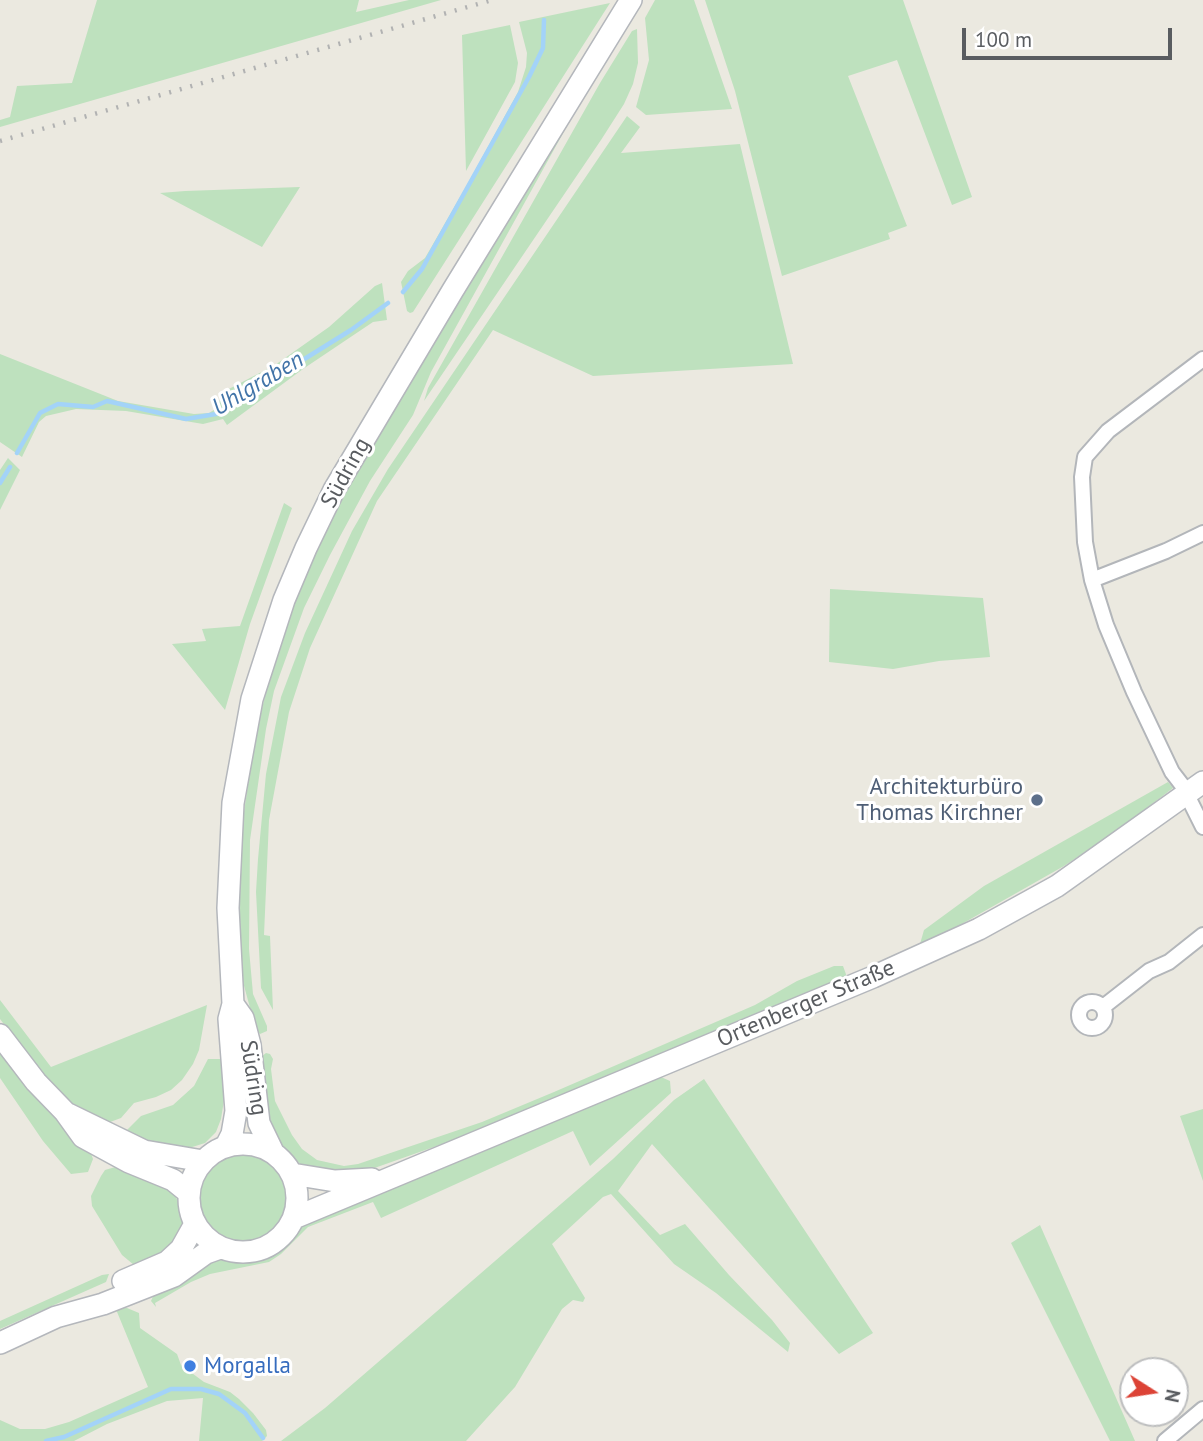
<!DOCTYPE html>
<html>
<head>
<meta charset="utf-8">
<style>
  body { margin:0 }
  #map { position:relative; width:1203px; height:1441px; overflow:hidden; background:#ebe9e0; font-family:"PT Sans",sans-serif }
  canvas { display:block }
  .north { position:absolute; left:1119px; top:1357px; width:70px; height:70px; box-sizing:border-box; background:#fff; border:2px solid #bdbebf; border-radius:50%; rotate:102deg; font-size:19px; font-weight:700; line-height:28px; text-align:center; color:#595c60 }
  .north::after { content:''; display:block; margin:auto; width:24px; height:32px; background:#dc4336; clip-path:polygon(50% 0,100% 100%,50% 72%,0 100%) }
  .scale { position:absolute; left:962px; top:28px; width:210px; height:32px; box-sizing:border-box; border:4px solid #595c60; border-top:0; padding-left:9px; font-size:21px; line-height:24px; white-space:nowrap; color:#595c60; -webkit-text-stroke:5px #fff; paint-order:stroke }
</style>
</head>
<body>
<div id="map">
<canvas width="1203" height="1441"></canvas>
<div class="north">N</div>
<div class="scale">100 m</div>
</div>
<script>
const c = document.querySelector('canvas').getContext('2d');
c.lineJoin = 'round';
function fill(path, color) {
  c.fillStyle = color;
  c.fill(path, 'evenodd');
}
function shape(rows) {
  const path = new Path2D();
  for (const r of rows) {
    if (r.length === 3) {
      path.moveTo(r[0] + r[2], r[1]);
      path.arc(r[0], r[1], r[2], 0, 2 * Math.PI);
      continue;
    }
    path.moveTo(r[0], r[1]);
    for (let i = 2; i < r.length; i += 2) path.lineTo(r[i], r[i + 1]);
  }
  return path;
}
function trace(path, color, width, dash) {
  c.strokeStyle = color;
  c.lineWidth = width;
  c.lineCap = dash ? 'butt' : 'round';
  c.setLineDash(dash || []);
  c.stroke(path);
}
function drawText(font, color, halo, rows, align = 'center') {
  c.font = font + ' "PT Sans",sans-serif';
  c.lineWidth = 6;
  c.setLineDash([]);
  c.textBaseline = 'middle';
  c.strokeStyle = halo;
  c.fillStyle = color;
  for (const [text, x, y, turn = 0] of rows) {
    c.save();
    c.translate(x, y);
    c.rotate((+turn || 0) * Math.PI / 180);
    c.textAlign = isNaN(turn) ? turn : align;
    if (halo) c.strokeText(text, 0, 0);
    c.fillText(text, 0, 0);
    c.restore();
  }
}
fill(shape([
  [97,0,359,0,356,12,409,0,441,0,0,127,0,120,10,117,17,86,72,83],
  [655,0,694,0,732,109,646,115,636,107,649,60,645,18],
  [705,0,903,0,972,197,952,205,897,60,848,76,907,226,888,233,890,239,782,276,735,91],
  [610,3,413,312,410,313,407,311,401,282,408,271,425,258,467,185,518,92,526,67,527,53,519,22],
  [510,25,518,63,515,82,466,171,462,35],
  [637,29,638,63,633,84,624,104,601,140,424,401,428,388,600,83,632,31],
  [593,79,431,372,413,415,370,481,330,555,304,608,274,691,266,729,250,840,249,949,253,994,267,1026,267,1031,260,1034,256,1030,243,982,239,910,240,839,255,737,270,676,287,621,320,542,359,468],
  [627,116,640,127,621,153,740,144,793,364,593,376,493,330,377,501,310,648,289,712,269,820,264,935,270,936,273,1010,261,988,256,892,258,859,266,774,281,697,305,633,352,531,388,469],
  [300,187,262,247,160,193,185,191],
  [382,283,387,320,373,322,303,369,227,425,223,419,203,424,126,411,76,409,46,416,39,422,22,457,0,442,0,354,118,401,194,414,209,413,217,408,223,392,275,365,329,327,375,286],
  [8,458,20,470,0,510,0,470],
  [284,503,292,508,250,624,225,710,172,644,206,641,202,629,240,626],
  [830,589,983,598,990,657,939,661,893,669,829,662],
  [1168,782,1173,788,1118,830,1064,866,960,925,920,944,924,930,984,886],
  [834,966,843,966,847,977,496,1125,366,1171,311,1171,300,1164,277,1140,266,1120,261,1057,266,1053,270,1054,273,1059,271,1069,275,1101,292,1135,302,1149,317,1160,344,1166,358,1164,482,1122,554,1092,755,1005,797,981],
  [0,1000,51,1067,207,1005,199,1050,193,1064,182,1080,171,1090,156,1097,134,1103,121,1118,110,1122,102,1121,72,1103,41,1073,0,1019],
  [0,1050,89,1148,93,1159,88,1172,71,1174,43,1141,0,1078],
  [208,1059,225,1059,226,1088,221,1119,216,1132,205,1143,186,1149,151,1146,124,1133,141,1116,173,1105,194,1086],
  [661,1077,670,1081,671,1093,590,1166,573,1131,381,1218,373,1202,308,1227,281,1254,269,1262,210,1274,191,1282,155,1303,156,1307,151,1301,155,1292,218,1258,254,1260,265,1256,286,1244,304,1225,319,1214,389,1190],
  [704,1079,873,1333,839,1354,652,1144,618,1191,660,1235,685,1224,729,1275,772,1320,790,1343,788,1352,716,1293,674,1264,611,1194,603,1197,552,1244,585,1298,583,1302,573,1300,562,1309,515,1387,466,1441,281,1441,325,1408,613,1159,674,1100],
  [1203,1109,1203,1181,1180,1116],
  [243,1198,45],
  [119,1166,172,1189,182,1210,183,1227,177,1246,134,1265,122,1255,92,1206,91,1196,101,1176,105,1170],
  [1040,1225,1135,1441,1110,1441,1011,1243],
  [109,1274,106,1282,0,1329,0,1321,102,1275],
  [115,1307,127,1308,139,1313,140,1328,177,1354,181,1365,204,1382,230,1392,239,1399,253,1413,266,1430,267,1436,262,1441,199,1441,203,1398,167,1401,107,1424,74,1441,0,1441,0,1420,20,1429,45,1429,69,1422,148,1387]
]), '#bee1be');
trace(shape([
  [403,292,422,269,529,77,543,48,544,20],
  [17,453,40,413,58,404,93,407,107,401,186,419,216,414,351,330,388,303],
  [0,483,10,467],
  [46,1441,64,1437,171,1389,201,1389,219,1394,245,1413,263,1438]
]), '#a3d3f8', 4.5);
const street = shape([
  [1203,359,1108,431,1085,457,1082,477,1085,542,1092,580,1106,625,1134,692,1172,772,1182,785,1203,827],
  [1092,580,1166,551,1203,533],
  [1092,1015,13],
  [1103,1007,1149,971,1169,962,1203,935],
  [1165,1441,1203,1409]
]);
const secondary = shape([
  [233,1004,243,1018,250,1045,259,1123,273,1152],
  [0,1035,36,1082,65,1112,83,1137,129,1162,173,1180,189,1193],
  [68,1114,144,1151,203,1161],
  [243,1198,54],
  [226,1146,232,1134,236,1111,229,1019,233,1004,228,908,233,803,252,699,284,600,306,548,334,490,453,290,631,0],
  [292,1174,335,1181,372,1179],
  [294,1218,873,977,979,929,1057,886,1203,782],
  [123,1281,167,1262,181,1249,195,1224],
  [0,1343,56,1317,103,1304,174,1276,206,1253,220,1248]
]);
trace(street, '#b3b6ba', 18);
trace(secondary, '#b4b7bc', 24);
trace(street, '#fff', 14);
trace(secondary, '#fff', 21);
trace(shape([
  [0,141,492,0]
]), '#b1b2b2', 4.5, [2, 9]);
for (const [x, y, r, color] of [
  [1037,800,7,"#5c6f8a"],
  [190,1366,7,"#3f7fe0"]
]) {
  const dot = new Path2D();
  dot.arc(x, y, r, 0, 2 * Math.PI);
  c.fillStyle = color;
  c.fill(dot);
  trace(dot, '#fff', 2.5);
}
drawText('23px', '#595c60', '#fff', [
  ["Südring",346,473,-61],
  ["Ortenberger Straße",806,1004,-23],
  ["Südring",253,1078,81]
]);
drawText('23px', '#4e5e75', '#fff', [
  ["Architekturbüro",1023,787],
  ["Thomas Kirchner",1023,813]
], 'right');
drawText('23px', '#366cbe', '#fff', [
  ["Morgalla",204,1366]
], 'left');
drawText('italic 24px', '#4274a8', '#fff', [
  ["Uhlgraben",258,384,-31]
]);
</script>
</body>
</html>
